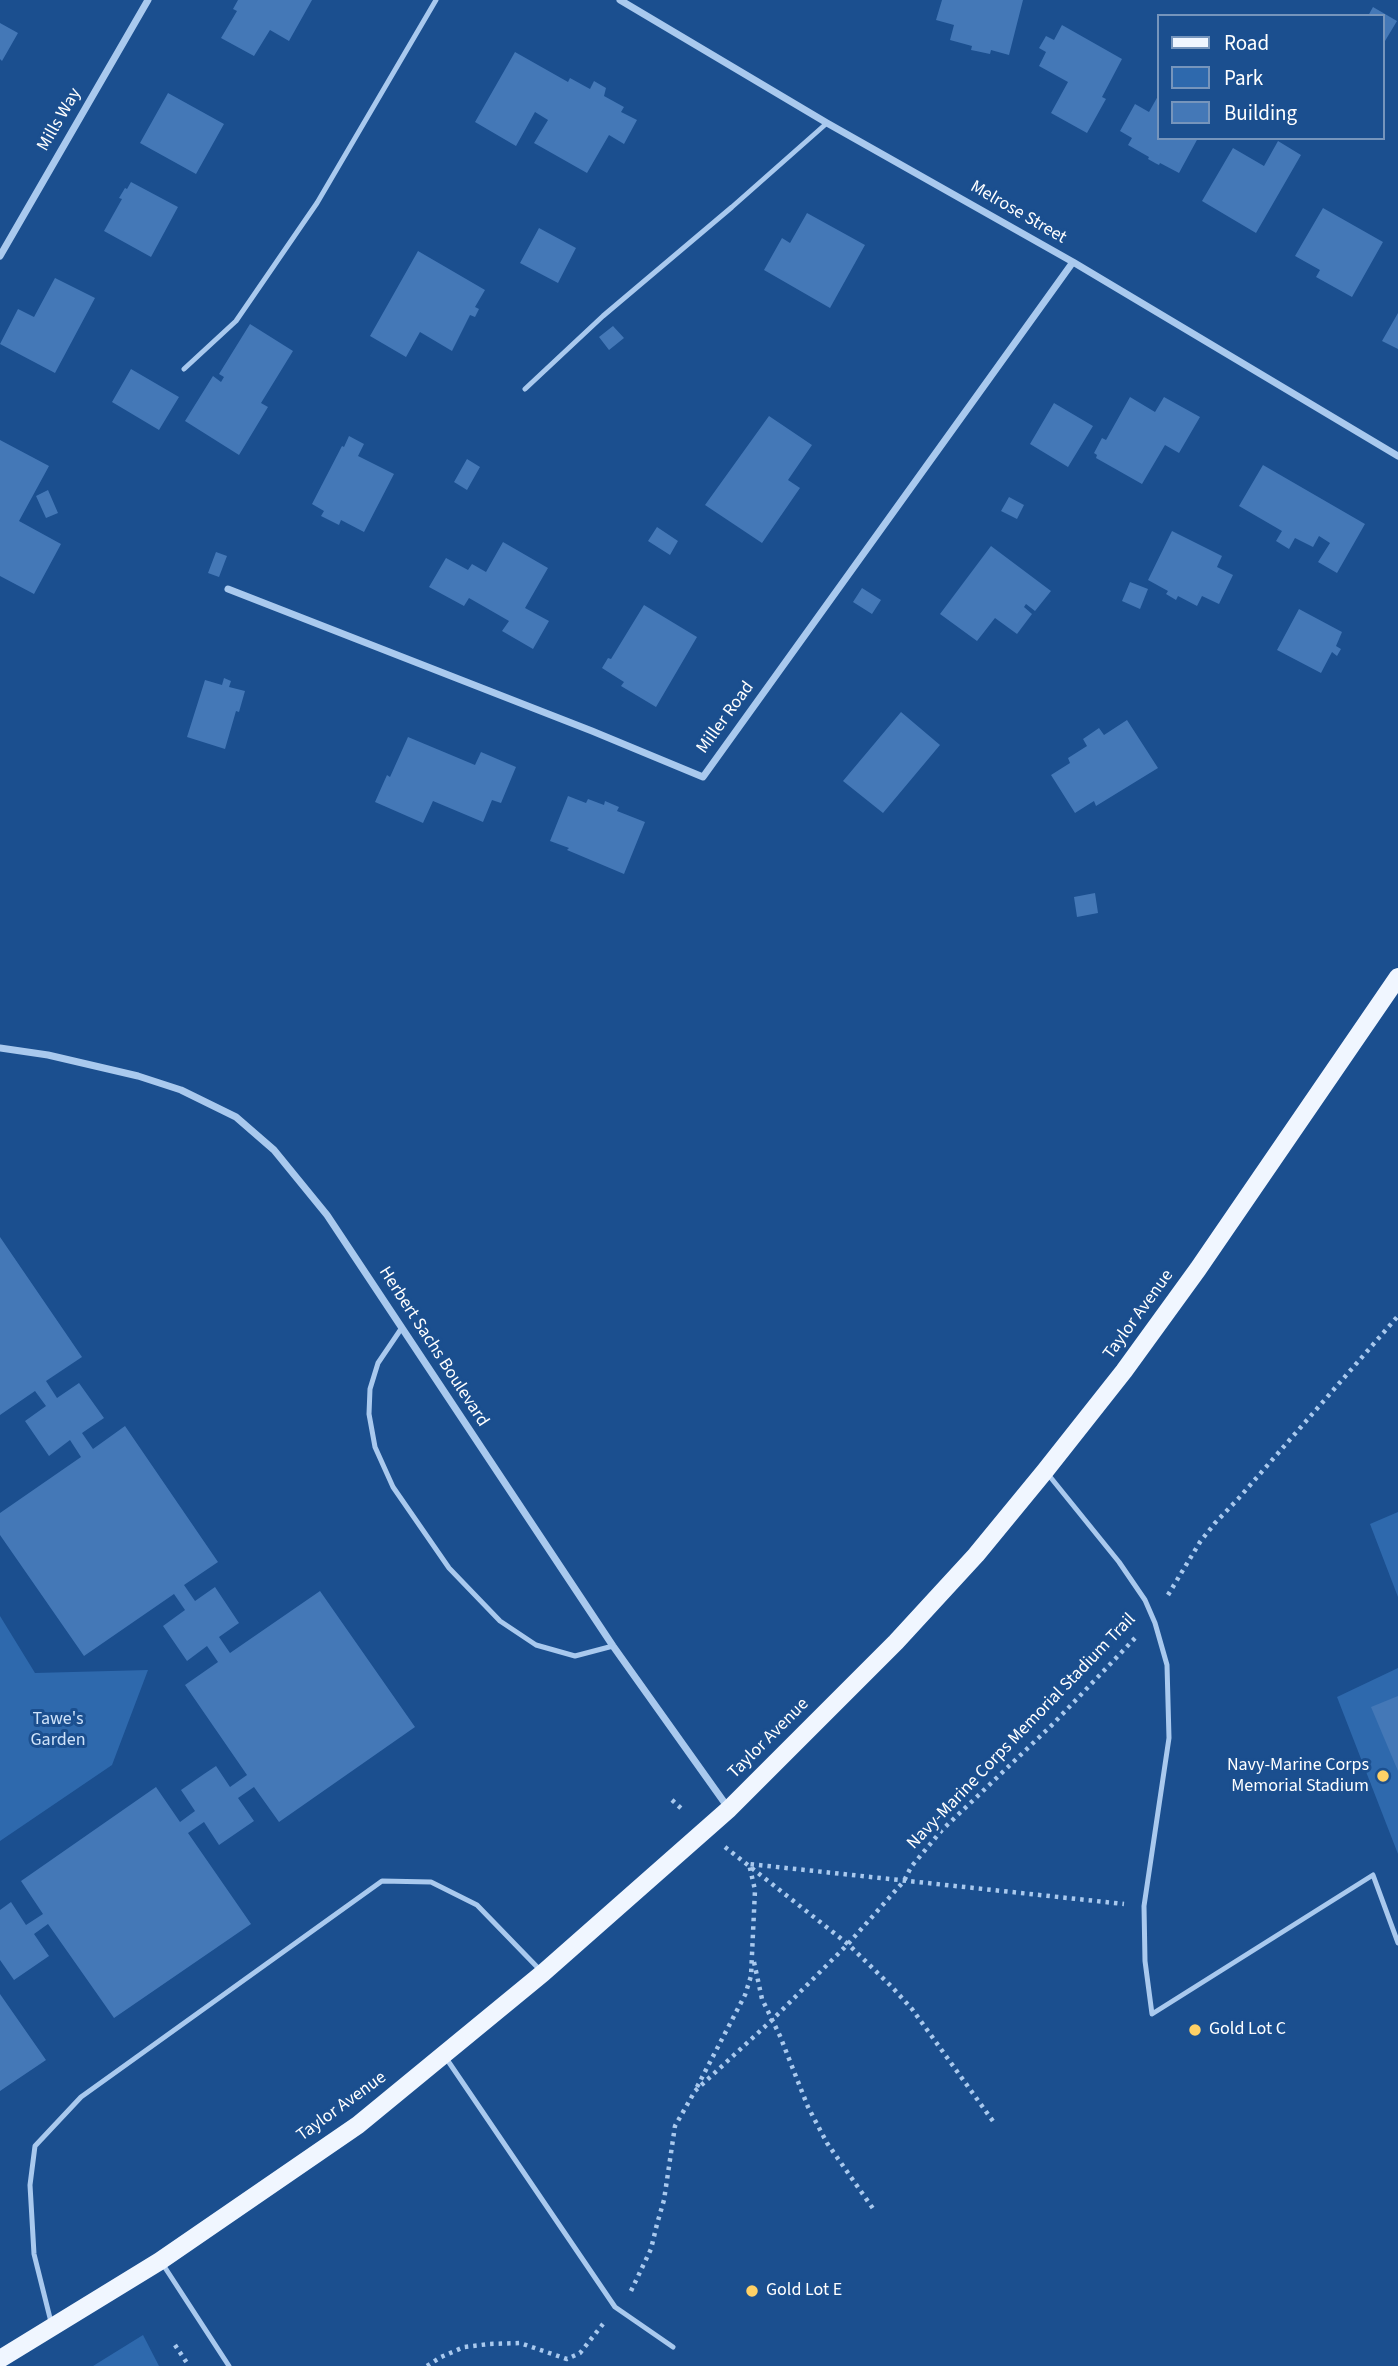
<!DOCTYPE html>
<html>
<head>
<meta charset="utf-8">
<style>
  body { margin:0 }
  #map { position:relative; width:1398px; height:2366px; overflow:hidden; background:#1b4f8f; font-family:"Source Sans 3",sans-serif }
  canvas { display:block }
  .legend { position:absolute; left:1157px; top:14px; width:228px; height:126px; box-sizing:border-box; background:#1b4f8f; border:2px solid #7695bc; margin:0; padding:9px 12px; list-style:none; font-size:21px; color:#fff }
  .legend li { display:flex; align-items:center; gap:14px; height:35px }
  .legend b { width:35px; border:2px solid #7695bc }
</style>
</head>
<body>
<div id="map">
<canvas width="1398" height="2366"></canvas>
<ul class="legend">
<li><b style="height:9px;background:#f0f6ff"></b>Road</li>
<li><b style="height:19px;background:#2e69ad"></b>Park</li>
<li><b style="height:19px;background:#4478b7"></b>Building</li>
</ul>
</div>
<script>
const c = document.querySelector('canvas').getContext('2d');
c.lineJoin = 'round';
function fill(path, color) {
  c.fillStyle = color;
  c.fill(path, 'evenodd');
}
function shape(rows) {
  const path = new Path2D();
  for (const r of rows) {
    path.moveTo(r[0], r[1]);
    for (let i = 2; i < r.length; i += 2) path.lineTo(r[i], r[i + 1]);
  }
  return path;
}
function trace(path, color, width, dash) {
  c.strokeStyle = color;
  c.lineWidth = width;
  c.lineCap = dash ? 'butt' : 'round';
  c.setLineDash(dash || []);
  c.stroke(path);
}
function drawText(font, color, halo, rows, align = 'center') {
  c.font = font + ' "Source Sans 3",sans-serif';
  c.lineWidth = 6;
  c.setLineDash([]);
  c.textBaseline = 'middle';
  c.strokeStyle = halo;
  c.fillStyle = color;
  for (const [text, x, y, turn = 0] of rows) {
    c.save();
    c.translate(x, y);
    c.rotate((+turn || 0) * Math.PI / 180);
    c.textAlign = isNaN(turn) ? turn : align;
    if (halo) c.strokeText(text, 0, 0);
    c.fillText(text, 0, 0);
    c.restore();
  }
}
fill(shape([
  [1398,1512,1398,1597,1370,1524],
  [0,1616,35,1673,148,1670,112,1765,0,1841],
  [1398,1668,1398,1854,1337,1697],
  [143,2335,159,2366,93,2366]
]), '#2e69ad');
fill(shape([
  [238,0,312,0,289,41,270,30,254,56,221,38,237,11,233,9],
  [942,0,1023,0,1009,55,991,50,990,54,976,51,971,50,972,46,950,40,954,25,936,20],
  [1373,7,1397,21,1382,46,1382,16,1368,16],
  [0,23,18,33,2,61,0,59],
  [1062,25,1122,59,1102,97,1106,99,1087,133,1051,113,1068,82,1039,66,1046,52,1039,48,1046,36,1054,40],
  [515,52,568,82,570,78,590,89,594,81,606,88,604,96,624,107,621,112,637,120,624,144,609,135,587,173,534,143,548,120,535,112,516,146,475,122],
  [168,93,224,124,196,174,140,143],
  [1158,96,1158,138,1198,138,1179,173,1160,163,1159,165,1155,163,1148,159,1149,157,1128,145,1132,138,1120,131,1135,104,1149,112],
  [1278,141,1301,155,1256,233,1202,201,1233,148,1264,166],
  [131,182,178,207,151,257,104,231,122,199,119,198,125,188,127,189],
  [1323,208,1383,242,1352,297,1316,277,1320,270,1295,256],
  [807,213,865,245,830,308,764,270,782,238,790,243],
  [539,228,576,248,558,283,520,263],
  [418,251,485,290,475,307,479,309,475,317,470,315,452,351,420,332,406,357,370,336],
  [55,278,95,298,55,373,0,344,18,309,34,317],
  [1398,313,1398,349,1382,341],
  [250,324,293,351,261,403,268,407,239,455,185,421,213,376,221,382,224,377,219,374],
  [613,326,624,338,609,350,599,337],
  [131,369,179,397,159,430,112,402],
  [1130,397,1155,412,1164,397,1200,417,1179,453,1165,445,1142,484,1096,458,1097,455,1094,453,1102,438,1106,440],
  [1054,403,1093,426,1068,467,1030,444],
  [769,416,812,445,788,480,800,488,762,543,705,505],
  [349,436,364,444,358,456,394,474,364,532,341,520,339,525,321,516,324,511,312,504,342,446,344,447],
  [0,440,49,466,19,521,61,544,34,594,0,576],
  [467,459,480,467,467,490,454,482],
  [1263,465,1365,524,1337,573,1318,562,1330,543,1319,536,1313,547,1295,538,1289,549,1276,541,1282,531,1239,506],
  [48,490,58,513,46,518,36,496],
  [1009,497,1024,505,1017,519,1001,511],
  [657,527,678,541,670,555,648,541],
  [1172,531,1222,556,1217,567,1233,575,1219,604,1202,596,1197,606,1178,596,1176,600,1166,594,1168,591,1148,580],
  [503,542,548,568,525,608,549,621,533,649,502,631,509,621,469,598,464,606,429,587,446,558,468,570,472,564,486,572],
  [991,546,1051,591,1035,611,1026,604,1024,607,1032,614,1017,634,995,618,977,641,940,614],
  [216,552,227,556,219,577,208,573],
  [1130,582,1148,589,1140,609,1122,601],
  [862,588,881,600,872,614,853,602],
  [644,605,697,637,656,707,621,686,624,682,602,668,608,658,611,659],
  [1299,609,1342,632,1336,646,1341,649,1337,656,1332,652,1321,673,1277,650],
  [224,678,231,681,229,687,245,691,239,712,236,711,225,749,187,737,205,680,222,685],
  [901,712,940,745,883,813,843,781],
  [1127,720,1158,768,1096,806,1094,801,1075,813,1051,775,1070,763,1068,758,1087,746,1083,739,1099,728,1104,735],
  [408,737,475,765,481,752,516,767,501,803,492,800,483,822,433,801,423,823,375,802,387,775,390,777],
  [568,796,586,803,588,799,604,805,605,801,619,807,617,811,645,822,624,874,567,850,569,848,550,841],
  [1095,893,1098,913,1077,917,1074,897],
  [0,1237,82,1357,46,1381,57,1398,79,1383,104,1418,82,1433,93,1449,125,1426,218,1562,184,1585,195,1601,215,1587,239,1623,219,1637,230,1653,320,1591,415,1727,279,1822,254,1787,238,1798,254,1821,219,1845,204,1822,188,1833,251,1924,114,2018,48,1924,34,1934,49,1956,14,1980,0,1960,0,1910,11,1902,26,1925,43,1914,21,1881,156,1787,180,1822,195,1811,181,1790,204,1774,216,1766,230,1787,247,1775,185,1685,218,1662,207,1646,187,1661,163,1626,185,1610,174,1594,84,1656,0,1535,0,1513,81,1457,70,1440,49,1456,25,1421,46,1406,35,1391,0,1415],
  [1398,1696,1398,1771,1371,1707],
  [0,1994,46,2060,0,2091]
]), '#4478b7');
trace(shape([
  [1168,1595,1200,1542,1215,1523,1238,1499,1398,1316],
  [672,1800,684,1811],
  [725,1847,848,1944,892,1987,912,2009,995,2124],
  [754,1962,762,1999,780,2036,808,2107,827,2143,874,2210],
  [697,2087,745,1995,751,1976,755,1890,749,1864,1124,1904],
  [631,2291,651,2249,657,2224,664,2200,675,2126,695,2091,772,2020,848,1944,904,1881,911,1867,942,1830,1052,1725,1137,1636],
  [175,2345,189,2366],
  [427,2366,441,2357,464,2347,489,2344,520,2343,567,2359,580,2353,603,2324]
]), '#a9c9ee', 4.5, [3.5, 5]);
trace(shape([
  [184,369,236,321,317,203,436,0],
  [525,389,603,316,732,207,827,123],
  [401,1329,378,1363,370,1389,369,1414,375,1447,393,1487,449,1568,500,1621,536,1645,575,1656,613,1646],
  [1047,1473,1119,1562,1145,1600,1155,1623,1167,1665,1169,1738,1144,1906,1145,1961,1152,2014,1373,1875,1398,1943],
  [446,2058,615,2307,673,2347],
  [162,2263,229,2366],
  [51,2322,34,2254,30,2185,35,2146,81,2097,382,1881,431,1882,477,1905,541,1971]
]), '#a9c9ee', 5);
trace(shape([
  [620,0,827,123,1073,262,1398,456],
  [0,256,148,0],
  [228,589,592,731,703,777,1073,262],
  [0,1048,48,1055,138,1076,181,1090,236,1117,274,1150,327,1215,613,1646,729,1809]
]), '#a9c9ee', 7);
trace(shape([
  [0,2359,160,2261,358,2125,543,1973,729,1809,896,1642,976,1555,1045,1471,1124,1371,1198,1269,1398,977]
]), '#f0f6ff', 18);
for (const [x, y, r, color] of [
  [1383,1776,7,"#ffd166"],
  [1195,2030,7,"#ffd166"],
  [752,2291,7,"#ffd166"]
]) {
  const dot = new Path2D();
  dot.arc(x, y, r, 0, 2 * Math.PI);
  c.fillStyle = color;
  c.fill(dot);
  trace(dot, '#1b4f8f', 2.5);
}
drawText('18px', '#fff', '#1b4f8f', [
  ["Mills Way",60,120,-60],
  ["Melrose Street",1018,213,30],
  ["Miller Road",726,718,-54],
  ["Taylor Avenue",1139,1315,-54],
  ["Herbert Sachs Boulevard",433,1347,57],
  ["Navy-Marine Corps Memorial Stadium Trail",1022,1732,-46],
  ["Taylor Avenue",769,1739,-45],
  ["Taylor Avenue",342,2107,-36]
]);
drawText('18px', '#cfe3fa', '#1b4f8f', [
  ["Tawe's",58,1720],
  ["Garden",58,1741]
]);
drawText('18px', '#fff', '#1b4f8f', [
  ["Navy-Marine Corps",1369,1766,"right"],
  ["Memorial Stadium",1369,1787,"right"],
  ["Gold Lot C",1209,2030],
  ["Gold Lot E",766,2291]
], 'left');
</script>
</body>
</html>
